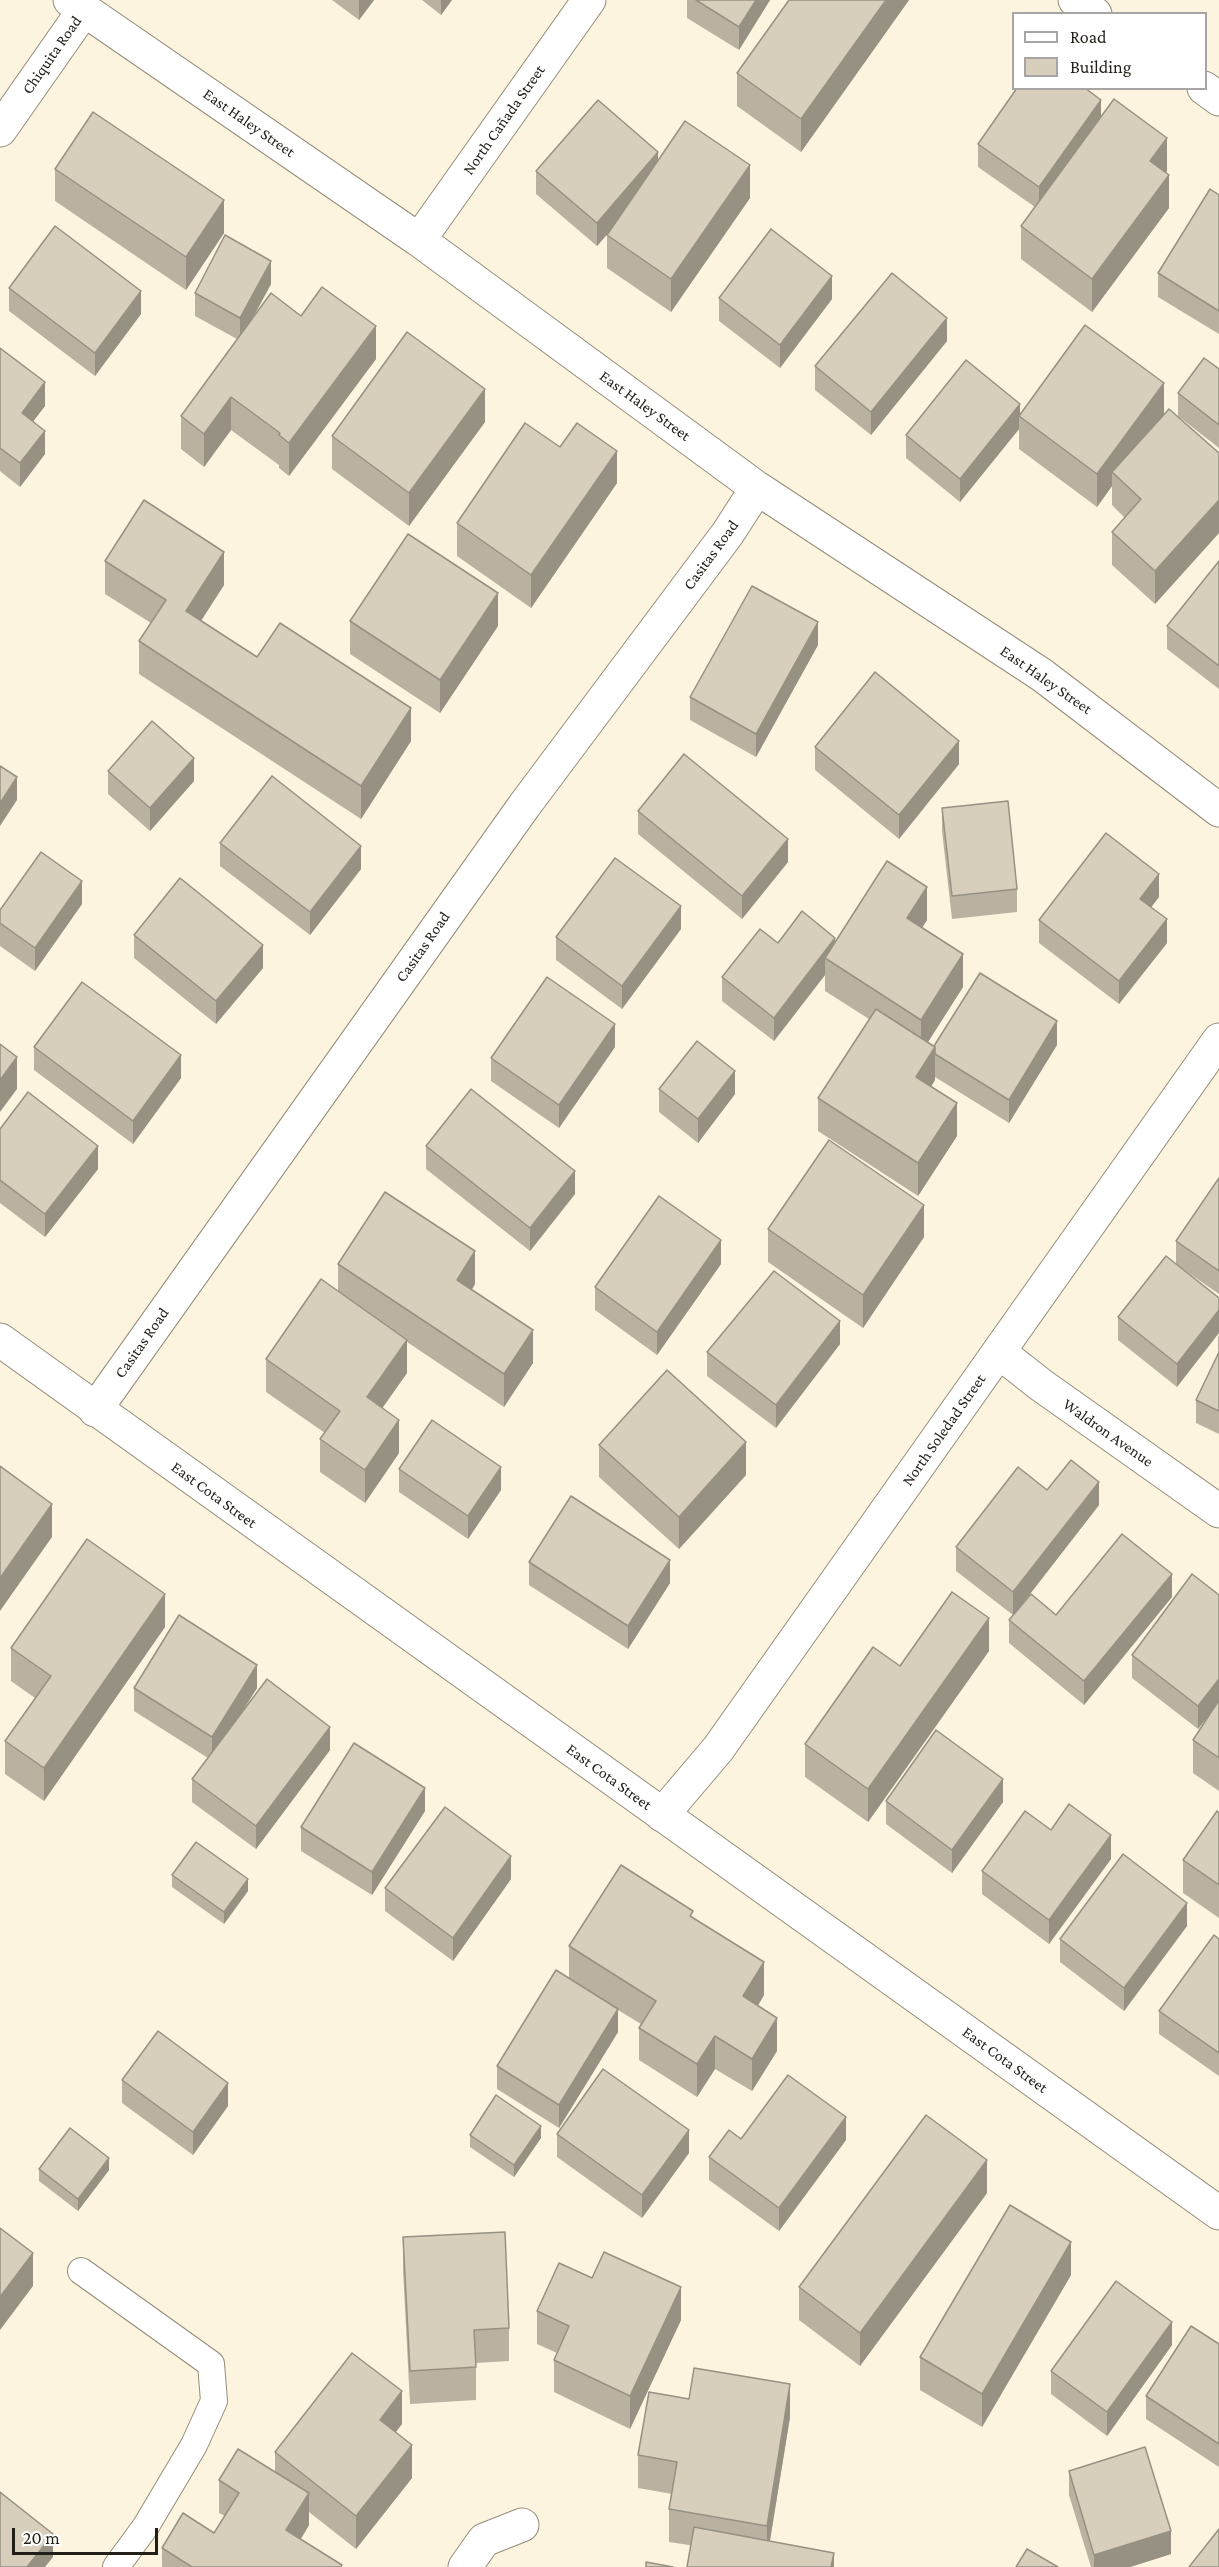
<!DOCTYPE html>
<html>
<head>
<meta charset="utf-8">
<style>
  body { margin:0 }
  #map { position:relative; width:1219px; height:2567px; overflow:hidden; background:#fdf4df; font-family:"Crimson Pro",serif }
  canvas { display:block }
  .legend { position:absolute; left:1012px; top:12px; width:195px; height:78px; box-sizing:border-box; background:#fff; border:2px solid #a7a5a3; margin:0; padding:8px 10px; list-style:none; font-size:18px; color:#221f18 }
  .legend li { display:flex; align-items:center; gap:12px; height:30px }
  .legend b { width:30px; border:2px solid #a7a5a3 }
  .scale { position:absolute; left:12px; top:2528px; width:146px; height:27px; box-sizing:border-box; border:3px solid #221f18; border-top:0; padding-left:8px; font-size:18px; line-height:21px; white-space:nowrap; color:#221f18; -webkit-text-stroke:4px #fff; paint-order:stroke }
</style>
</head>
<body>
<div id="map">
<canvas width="1219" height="2567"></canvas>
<ul class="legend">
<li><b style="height:8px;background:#fff"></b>Road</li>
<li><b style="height:16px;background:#d7cfbb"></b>Building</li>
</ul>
<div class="scale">20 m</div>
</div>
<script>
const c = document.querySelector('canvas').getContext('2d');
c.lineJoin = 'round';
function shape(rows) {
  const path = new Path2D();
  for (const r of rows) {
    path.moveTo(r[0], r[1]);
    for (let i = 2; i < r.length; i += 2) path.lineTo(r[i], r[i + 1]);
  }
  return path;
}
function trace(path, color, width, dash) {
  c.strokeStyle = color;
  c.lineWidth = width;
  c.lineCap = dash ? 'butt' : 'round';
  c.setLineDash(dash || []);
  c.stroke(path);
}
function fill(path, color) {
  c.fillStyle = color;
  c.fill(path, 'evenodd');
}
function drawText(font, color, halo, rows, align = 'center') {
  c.font = font + ' "Crimson Pro",serif';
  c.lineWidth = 5;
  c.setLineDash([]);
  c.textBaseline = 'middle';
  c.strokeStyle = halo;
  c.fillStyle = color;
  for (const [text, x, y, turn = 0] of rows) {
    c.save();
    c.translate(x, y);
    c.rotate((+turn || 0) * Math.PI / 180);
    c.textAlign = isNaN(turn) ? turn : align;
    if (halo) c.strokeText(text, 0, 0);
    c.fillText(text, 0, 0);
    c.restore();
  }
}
const service = shape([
  [81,2271,211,2364,214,2401,194,2445,146,2526,116,2567]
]);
const minor = shape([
  [70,0,419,240,757,488,1042,675,1219,810],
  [1075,0,1095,14],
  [1204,88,1219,99],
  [0,130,84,10],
  [419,240,589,0],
  [999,1352,1041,1385,1219,1511],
  [95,1410,524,806,728,533,757,488],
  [465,2567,484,2540,522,2525]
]);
const tertiary = shape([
  [0,1340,1219,2213],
  [662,1815,718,1749,1219,1040]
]);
trace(service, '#948d7a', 28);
trace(minor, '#948d7a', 35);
trace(tertiary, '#948d7a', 35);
trace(service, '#fff', 26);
trace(minor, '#fff', 33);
trace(tertiary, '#fff', 33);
fill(shape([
  [332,0,374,0,359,20],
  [422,0,452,0,441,15],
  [687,0,770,0,739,50,687,18],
  [789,0,909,0,801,152,737,106,737,73],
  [1101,117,1167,171,1166,172,1169,208,1092,312,1021,259,1021,226,1035,207,978,167,978,144],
  [658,160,750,198,671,312,607,268,607,235,610,231,597,246,536,194,536,171],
  [55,169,224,233,186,290,55,201],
  [1219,195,1219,334,1158,297,1158,273],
  [271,284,252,320,301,316,376,359,289,476,279,468,279,465,231,430,204,467,181,449,181,416,237,339,195,316,195,293],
  [9,288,141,314,95,376,9,311],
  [719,298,832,299,780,368,719,321],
  [947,341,871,435,815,390,815,366],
  [0,348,45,406,33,421,45,454,20,487,0,471],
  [1219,369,1219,448,1178,416,1178,393],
  [1020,413,1164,414,1219,453,1219,533,1155,604,1112,565,1112,532,1125,518,1112,505,1112,486,1097,507,1019,449,1019,429,960,502,906,458,906,435],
  [485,422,409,526,332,469,332,436],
  [560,447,617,483,531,608,457,556,457,523],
  [105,561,224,585,201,621,257,657,411,741,361,819,139,674,139,641,151,623,105,594],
  [1219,561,1219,689,1167,649,1167,626],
  [350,621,498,626,440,713,350,654],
  [818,645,756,757,690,720,690,697],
  [815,747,959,764,899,839,815,770],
  [108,771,194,781,150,831,108,794],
  [942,808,1017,889,1017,912,952,919,942,831],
  [638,811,788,862,742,919,638,834],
  [220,843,361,869,310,935,220,866],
  [1159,897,1151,907,1167,943,1119,1004,1039,943,1039,920],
  [82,904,35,971,0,946,0,910],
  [927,920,922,928,963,987,928,1042,934,1046,1057,1045,1009,1123,935,1077,935,1080,931,1087,957,1136,918,1196,818,1131,818,1098,869,1019,825,991,825,975,774,1041,722,1001,722,977,778,943,835,941],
  [681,929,622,1009,556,960,556,937],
  [134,935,263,968,216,1024,134,958],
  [34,1047,181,1078,133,1144,34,1070],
  [615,1047,559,1128,491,1081,491,1058],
  [659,1089,735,1094,698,1143,659,1112],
  [0,1129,98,1169,45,1237,0,1203],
  [426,1146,575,1194,530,1251,426,1169],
  [1219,1178,1219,1294,1180,1267,1177,1387,1118,1340,1118,1317,1176,1264,1176,1241],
  [768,1229,924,1237,863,1328,768,1262],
  [338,1264,475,1284,472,1290,533,1363,504,1407,407,1342,407,1373,382,1408,399,1453,365,1503,320,1472,320,1439,325,1433,266,1392,266,1359,338,1291],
  [721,1264,657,1355,595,1310,595,1287],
  [1219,1335,1219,1434,1196,1423,1196,1400,1218,1355,1218,1337],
  [840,1344,776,1428,707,1376,707,1352],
  [599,1445,746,1475,679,1549,599,1477],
  [399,1469,501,1490,468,1539,399,1492],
  [1047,1490,1099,1505,1022,1604,1056,1615,1172,1597,1084,1705,1009,1643,1009,1620,1013,1615,956,1571,956,1547],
  [529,1562,670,1583,628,1649,529,1585],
  [1219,1595,1219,1791,1193,1773,1193,1740,1208,1716,1198,1729,1132,1678,1132,1655],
  [165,1627,44,1801,5,1774,5,1741,35,1698,11,1681,11,1648],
  [989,1651,868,1822,805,1777,805,1744,900,1666],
  [134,1688,257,1688,239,1716,330,1750,256,1849,192,1802,192,1779,208,1758,134,1711],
  [886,1801,1003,1802,952,1873,886,1824],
  [425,1811,372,1895,301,1851,301,1827],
  [1219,1813,1219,1918,1183,1893,1183,1860],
  [1051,1830,1111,1859,1049,1944,982,1894,982,1871],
  [172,1875,248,1891,224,1924,172,1887],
  [511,1879,453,1961,385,1911,385,1888],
  [693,1917,764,1995,758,2006,777,2051,752,2091,715,2069,697,2097,639,2060,639,2028,641,2024,618,2010,618,2032,559,2128,497,2089,497,2066,569,1979,569,1946],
  [1187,1926,1124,2011,1060,1962,1060,1939],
  [1219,1939,1219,2076,1159,2034,1159,2011],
  [122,2080,228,2106,193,2155,122,2103],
  [557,2134,689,2153,642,2218,557,2157],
  [470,2135,541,2138,514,2177,470,2147],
  [741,2139,846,2140,779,2231,709,2180,709,2157],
  [39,2169,109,2170,78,2211,39,2181],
  [987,2193,860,2366,799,2320,799,2287],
  [403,2237,509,2328,509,2361,476,2363,476,2400,410,2404,403,2270],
  [1071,2275,982,2427,920,2390,920,2357],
  [537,2311,681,2320,630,2429,554,2392,554,2360,557,2353,537,2344],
  [1219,2344,1219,2467,1146,2419,1146,2396],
  [1172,2345,1107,2436,1051,2394,1051,2371],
  [790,2417,770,2541,834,2567,669,2542,669,2509,672,2494,638,2488,638,2455],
  [402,2424,395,2432,412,2478,356,2549,309,2512,309,2525,301,2539,342,2567,162,2567,162,2548,214,2533,225,2516,219,2513,219,2480,275,2472,275,2452],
  [1069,2471,1171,2554,1130,2567,1091,2567,1069,2495]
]), '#b9b2a1');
fill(shape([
  [359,0,374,0,359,20],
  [441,0,452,0,441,15],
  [756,0,770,0,739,50,739,27],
  [886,0,909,0,801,152,801,119],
  [1101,100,1101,123,1039,210,1039,187],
  [1167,138,1167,171,1150,194,1150,161],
  [658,152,658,176,597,246,597,223],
  [750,165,750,198,671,312,671,279],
  [1169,175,1169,208,1092,312,1092,279],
  [224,200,224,233,186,290,186,257],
  [271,261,271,284,240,341,240,318],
  [832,276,832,299,780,368,780,345],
  [141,291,141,314,95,376,95,353],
  [947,318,947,341,871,435,871,412],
  [376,326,376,359,289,476,289,443],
  [45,382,45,406,22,436,22,413],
  [1164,383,1164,416,1112,472,1112,486,1097,507,1097,474],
  [485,389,485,422,409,526,409,493],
  [231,397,231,430,204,467,204,434],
  [1020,404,1020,417,1019,416,1019,429,960,502,960,479],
  [45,431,45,454,20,487,20,463],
  [617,451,617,483,531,608,531,575],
  [1219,500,1219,533,1155,604,1155,571],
  [224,552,224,585,186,644,186,611],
  [498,593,498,626,440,713,440,680],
  [818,622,818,645,756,757,756,734],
  [411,708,411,741,361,819,361,786],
  [959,741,959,764,899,839,899,815],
  [194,758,194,781,150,831,150,808],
  [17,777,17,800,0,826,0,803],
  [788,839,788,862,742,919,742,896],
  [361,846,361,869,310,935,310,912],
  [1159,874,1159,897,1140,922,1140,899],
  [82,881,82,904,35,971,35,948],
  [927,887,927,920,907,951,907,918],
  [681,906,681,929,622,1009,622,986],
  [1167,919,1167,943,1119,1004,1119,981],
  [835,938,835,961,825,958,825,975,774,1041,774,1018],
  [263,945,263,968,216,1024,216,1001],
  [963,954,963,987,921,1053,921,1020],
  [1057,1021,1057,1045,1009,1123,1009,1100],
  [615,1024,615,1047,559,1128,559,1105],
  [935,1047,935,1080,916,1110,916,1077],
  [181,1055,181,1078,133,1144,133,1121],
  [17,1057,17,1089,0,1112,0,1080],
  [735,1071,735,1094,698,1143,698,1119],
  [957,1103,957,1136,918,1196,918,1163],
  [98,1146,98,1169,45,1237,45,1214],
  [575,1171,575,1194,530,1251,530,1228],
  [924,1205,924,1237,863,1328,863,1295],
  [721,1240,721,1264,657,1355,657,1332],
  [475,1251,475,1284,457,1313,457,1280],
  [1219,1310,1219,1333,1177,1387,1177,1364],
  [840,1321,840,1344,776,1428,776,1405],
  [533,1330,533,1363,504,1407,504,1374],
  [407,1340,407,1373,367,1430,367,1397],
  [399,1420,399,1453,365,1503,365,1470],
  [746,1442,746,1475,679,1549,679,1517],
  [501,1467,501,1490,468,1539,468,1516],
  [1099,1482,1099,1505,1013,1616,1013,1592],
  [52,1504,52,1537,0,1611,0,1578],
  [670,1560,670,1583,628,1649,628,1626],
  [1172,1574,1172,1597,1084,1705,1084,1681],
  [165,1594,165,1627,44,1801,44,1768],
  [989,1618,989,1651,868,1822,868,1789],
  [257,1665,257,1688,212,1760,212,1737],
  [1219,1679,1219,1702,1198,1729,1198,1706],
  [330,1727,330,1750,256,1849,256,1826],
  [1003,1779,1003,1802,952,1873,952,1850],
  [425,1788,425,1811,372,1895,372,1872],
  [1111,1835,1111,1859,1049,1944,1049,1920],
  [511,1856,511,1879,453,1961,453,1938],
  [248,1879,248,1891,224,1924,224,1912],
  [1187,1903,1187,1926,1124,2011,1124,1988],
  [764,1962,764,1995,743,2029,743,1996],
  [618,2009,618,2032,559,2128,559,2105],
  [777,2018,777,2051,752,2091,752,2059],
  [715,2036,715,2069,697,2097,697,2064],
  [228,2083,228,2106,193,2155,193,2132],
  [846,2117,846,2140,779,2231,779,2208],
  [541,2126,541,2138,514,2177,514,2165],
  [689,2130,689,2153,642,2218,642,2195],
  [109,2158,109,2170,78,2211,78,2199],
  [987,2160,987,2193,860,2366,860,2333],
  [1071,2242,1071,2275,982,2427,982,2394],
  [33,2253,33,2286,0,2330,0,2297],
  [681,2287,681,2320,630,2429,630,2396],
  [1172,2322,1172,2345,1107,2436,1107,2412],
  [790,2384,790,2417,767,2558,767,2526],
  [402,2391,402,2424,380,2453,380,2420],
  [412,2445,412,2478,356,2549,356,2516],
  [309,2493,309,2525,286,2563,286,2530],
  [1171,2531,1171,2554,1130,2567,1094,2567,1094,2555],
  [53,2534,53,2557,45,2567,27,2567],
  [834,2553,834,2567,831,2567]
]), '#969183');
const building = shape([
  [696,0,756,0,739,27,696,0],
  [789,0,886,0,801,119,737,73,789,0],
  [1017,88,1085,88,1101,100,1039,187,978,144,1017,88],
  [1114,99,1167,138,1150,161,1169,175,1092,279,1021,226,1114,99],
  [598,100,658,152,597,223,536,171,598,100],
  [93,112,224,200,186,257,55,169,93,112],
  [685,121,750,165,671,279,607,235,685,121],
  [1210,189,1219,195,1219,311,1158,273,1210,189],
  [55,226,141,291,95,353,9,288,55,226],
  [771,229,832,276,780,345,719,298,771,229],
  [225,235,271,261,240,318,195,293,225,235],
  [892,273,947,318,871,412,815,366,892,273],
  [322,287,376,326,289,443,279,435,280,433,231,397,204,434,181,416,271,293,301,316,322,287],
  [1085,325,1164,383,1097,474,1019,416,1085,325],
  [407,332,485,389,409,493,332,436,407,332],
  [0,348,45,382,22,413,45,431,20,463,0,448,0,348],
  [1204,358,1219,369,1219,425,1178,393,1204,358],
  [966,360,1020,404,960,479,906,435,966,360],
  [1169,409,1219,453,1219,500,1155,571,1112,532,1141,499,1112,472,1169,409],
  [525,423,560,447,577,423,617,451,531,575,457,523,525,423],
  [144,500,224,552,186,611,257,657,280,623,411,708,361,786,139,641,166,600,105,561,144,500],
  [408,534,498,593,440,680,350,621,408,534],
  [1219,561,1219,666,1167,626,1219,561],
  [752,586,818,622,756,734,690,697,752,586],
  [875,672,959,741,899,815,815,747,875,672],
  [152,721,194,758,150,808,108,771,152,721],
  [684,754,788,839,742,896,638,811,684,754],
  [0,766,17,777,0,803,0,766],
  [272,776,361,846,310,912,220,843,272,776],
  [1008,801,1017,889,952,896,942,808,1008,801],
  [1106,833,1159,874,1140,899,1167,919,1119,981,1039,920,1106,833],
  [41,852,82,881,35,948,0,923,0,910,41,852],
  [615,858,681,906,622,986,556,937,615,858],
  [887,861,927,887,907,918,963,954,921,1020,825,958,887,861],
  [180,878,263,945,216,1001,134,935,180,878],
  [802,911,835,938,774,1018,722,977,760,929,778,943,802,911],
  [980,973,1057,1021,1009,1100,935,1054,935,1047,934,1046,980,973],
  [547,977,615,1024,559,1105,491,1058,547,977],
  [82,982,181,1055,133,1121,34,1047,82,982],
  [876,1009,935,1047,916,1077,957,1103,918,1163,818,1098,876,1009],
  [697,1041,735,1071,698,1119,659,1089,697,1041],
  [0,1044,17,1057,0,1080,0,1044],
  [471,1089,575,1171,530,1228,426,1146,471,1089],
  [28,1092,98,1146,45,1214,0,1180,0,1129,28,1092],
  [829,1140,924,1205,863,1295,768,1229,829,1140],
  [1219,1178,1219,1271,1176,1241,1219,1178],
  [385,1192,475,1251,457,1280,533,1330,504,1374,338,1264,385,1192],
  [659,1196,721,1240,657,1332,595,1287,659,1196],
  [1166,1256,1219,1298,1219,1310,1177,1364,1118,1317,1166,1256],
  [774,1271,840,1321,776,1405,707,1352,774,1271],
  [321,1279,407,1340,367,1397,399,1420,365,1470,320,1439,340,1411,266,1359,321,1279],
  [1219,1352,1219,1411,1196,1400,1219,1352],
  [667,1370,746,1442,679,1517,599,1445,667,1370],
  [432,1420,501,1467,468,1516,399,1469,432,1420],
  [1071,1460,1099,1482,1013,1592,956,1547,1018,1467,1047,1490,1071,1460],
  [0,1466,52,1504,0,1578,0,1466],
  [571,1496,670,1560,628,1626,529,1562,571,1496],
  [1122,1534,1172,1574,1084,1681,1009,1620,1031,1594,1056,1615,1122,1534],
  [87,1539,165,1594,44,1768,5,1741,51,1676,11,1648,87,1539],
  [1192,1574,1219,1595,1219,1679,1198,1706,1132,1655,1192,1574],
  [952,1592,989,1618,868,1789,805,1744,873,1647,900,1666,952,1592],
  [179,1615,257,1665,212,1737,134,1688,179,1615],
  [267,1679,330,1727,256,1826,192,1779,267,1679],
  [1219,1700,1219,1758,1193,1740,1219,1700],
  [936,1730,1003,1779,952,1850,886,1801,936,1730],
  [354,1743,425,1788,372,1872,301,1827,354,1743],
  [1069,1804,1111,1835,1049,1920,982,1871,1025,1811,1051,1830,1069,1804],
  [445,1807,511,1856,453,1938,385,1888,445,1807],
  [1217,1811,1219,1813,1219,1885,1183,1860,1217,1811],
  [196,1842,248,1879,224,1912,172,1875,196,1842],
  [1123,1854,1187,1903,1124,1988,1060,1939,1123,1854],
  [621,1865,693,1911,690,1916,764,1962,743,1996,777,2018,752,2059,715,2036,697,2064,639,2028,656,2001,569,1946,621,1865],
  [1214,1935,1219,1939,1219,2053,1159,2011,1214,1935],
  [556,1970,618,2009,559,2105,497,2066,556,1970],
  [158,2031,228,2083,193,2132,122,2080,158,2031],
  [603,2069,689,2130,642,2195,557,2134,603,2069],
  [788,2075,846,2117,779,2208,709,2157,729,2130,741,2139,788,2075],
  [496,2095,541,2126,514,2165,470,2135,496,2095],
  [926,2115,987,2160,860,2333,799,2287,926,2115],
  [70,2128,109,2158,78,2199,39,2169,70,2128],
  [1010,2205,1071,2242,982,2394,920,2357,1010,2205],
  [0,2228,33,2253,0,2297,0,2228],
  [505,2232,509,2328,474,2330,476,2367,410,2371,403,2237,505,2232],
  [604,2252,681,2287,630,2396,554,2360,569,2326,537,2311,559,2263,592,2278,604,2252],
  [1116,2281,1172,2322,1107,2412,1051,2371,1116,2281],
  [1191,2326,1219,2344,1219,2444,1146,2396,1191,2326],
  [352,2353,402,2391,380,2420,412,2445,356,2516,275,2452,352,2353],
  [694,2368,790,2384,767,2526,669,2509,677,2462,638,2455,649,2392,689,2399,694,2368],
  [1145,2447,1171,2531,1094,2555,1069,2471,1145,2447],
  [238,2449,309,2493,286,2530,342,2565,341,2567,192,2567,162,2548,183,2513,214,2533,239,2493,219,2480,238,2449],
  [0,2492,53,2534,27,2567,0,2567,0,2492],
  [694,2527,834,2553,831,2567,687,2567,694,2527],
  [1219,2529,1219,2567,1189,2567,1219,2529],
  [1027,2549,1058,2567,1016,2567,1027,2549],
  [646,2562,673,2567,646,2567,646,2562]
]);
fill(building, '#d7cfbb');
trace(building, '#969183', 1.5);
drawText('16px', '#221f18', '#fff', [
  ["Chiquita Road",52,55,-55],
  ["North Cañada Street",504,120,-55],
  ["East Haley Street",249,123,35],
  ["East Haley Street",645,406,36],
  ["Casitas Road",711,555,-54],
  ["East Haley Street",1046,680,35],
  ["Casitas Road",423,947,-55],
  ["Casitas Road",142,1343,-55],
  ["North Soledad Street",944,1430,-55],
  ["Waldron Avenue",1108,1433,35],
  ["East Cota Street",214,1495,36],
  ["East Cota Street",609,1777,36],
  ["East Cota Street",1005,2060,36]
]);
</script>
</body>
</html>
